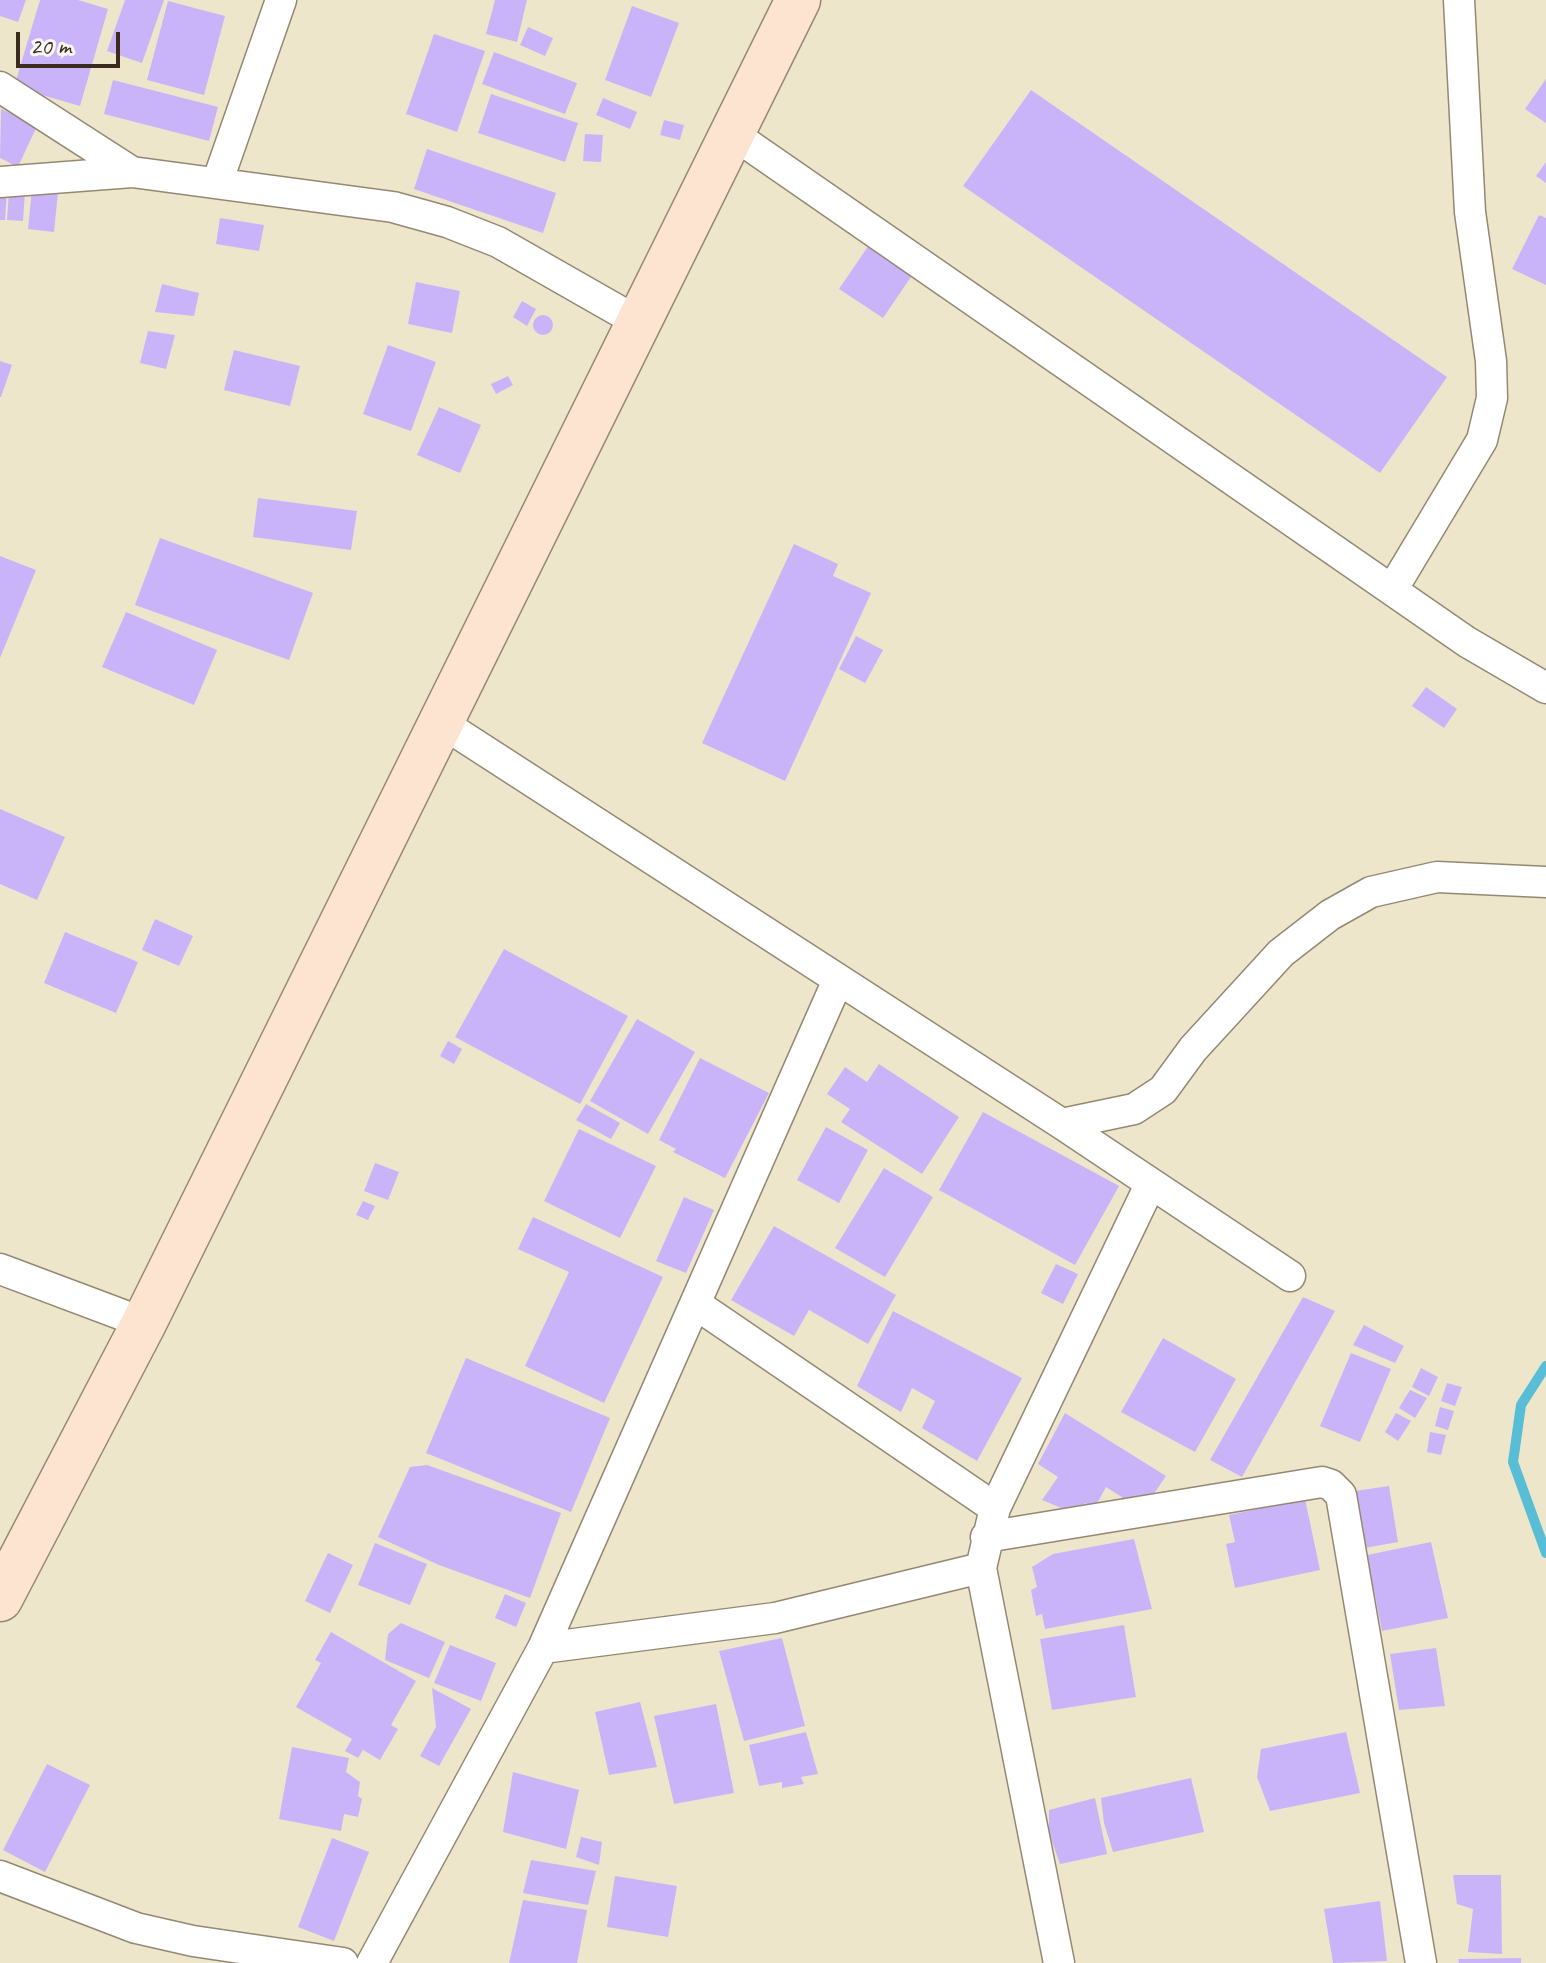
<!DOCTYPE html>
<html>
<head>
<meta charset="utf-8">
<style>
  body { margin:0 }
  #map { position:relative; width:1546px; height:1963px; overflow:hidden; background:#eee6cb; font-family:Caveat,sans-serif }
  canvas { display:block }
  .scale { position:absolute; left:16px; top:32px; width:104px; height:36px; box-sizing:border-box; border:4px solid #3b2a1e; border-top:0; padding-left:10px; font-size:24px; line-height:28px; white-space:nowrap; color:#3b2a1e; -webkit-text-stroke:6px #f6f6f2; paint-order:stroke }
</style>
</head>
<body>
<div id="map">
<canvas width="1546" height="1963"></canvas>
<div class="scale">20 m</div>
</div>
<script>
const c = document.querySelector('canvas').getContext('2d');
c.lineJoin = 'round';
function shape(rows) {
  const path = new Path2D();
  for (const r of rows) {
    if (r.length === 3) {
      path.moveTo(r[0] + r[2], r[1]);
      path.arc(r[0], r[1], r[2], 0, 2 * Math.PI);
      continue;
    }
    path.moveTo(r[0], r[1]);
    for (let i = 2; i < r.length; i += 2) path.lineTo(r[i], r[i + 1]);
  }
  return path;
}
function trace(path, color, width, dash) {
  c.strokeStyle = color;
  c.lineWidth = width;
  c.lineCap = dash ? 'butt' : 'round';
  c.setLineDash(dash || []);
  c.stroke(path);
}
function fill(path, color) {
  c.fillStyle = color;
  c.fill(path, 'evenodd');
}
trace(shape([
  [1546,1366,1521,1405,1513,1462,1546,1553]
]), '#57bed5', 10);
fill(shape([
  [0,0,26,0,18,22,0,16],
  [40,0,78,0,108,9,80,106,14,87],
  [125,0,164,0,142,63,107,51],
  [495,0,527,0,517,42,486,34],
  [168,1,225,16,204,95,147,80],
  [632,6,679,23,651,97,605,80],
  [528,27,553,38,545,56,520,45],
  [434,34,485,51,457,132,406,114],
  [494,52,577,83,565,114,482,84],
  [1546,79,1546,123,1525,109],
  [113,80,218,107,209,141,104,114],
  [1031,90,1447,377,1380,473,963,186],
  [491,94,578,123,565,162,478,133],
  [603,98,637,112,630,129,596,115],
  [1,109,37,126,18,167,0,158],
  [664,120,684,125,680,140,660,135],
  [585,134,603,135,601,162,583,161],
  [427,149,556,193,543,233,414,189],
  [1546,162,1546,183,1536,176],
  [0,189,7,190,5,220,0,220],
  [32,189,58,192,54,232,28,229],
  [9,191,25,192,23,221,7,220],
  [1539,215,1546,218,1546,285,1512,269],
  [220,218,264,225,259,251,216,244],
  [871,242,915,271,883,318,839,289],
  [416,282,460,291,452,333,408,324],
  [162,284,199,293,194,316,155,312],
  [522,301,536,309,527,326,513,317],
  [543,325,10],
  [148,331,175,335,166,369,140,363],
  [388,345,436,362,411,431,363,414],
  [234,350,300,366,290,406,224,390],
  [0,361,12,365,1,397,0,397],
  [508,376,513,385,496,394,491,384],
  [439,407,481,425,460,473,417,455],
  [258,498,357,511,351,550,253,537],
  [160,538,313,593,289,660,135,605],
  [794,544,838,564,833,576,871,593,785,781,702,743],
  [0,556,36,570,0,658],
  [126,612,217,650,194,705,102,667],
  [856,636,883,650,865,683,839,669],
  [1426,687,1457,709,1444,728,1412,706],
  [0,809,65,837,37,900,0,884],
  [155,919,193,936,179,966,142,950],
  [65,932,138,962,116,1013,44,983],
  [504,949,628,1016,580,1104,455,1037],
  [637,1019,695,1052,648,1134,590,1101],
  [448,1041,462,1049,454,1064,440,1056],
  [700,1058,769,1093,725,1178,673,1152,676,1149,659,1140],
  [879,1064,959,1117,922,1174,841,1122,850,1109,827,1094,845,1067,867,1082],
  [586,1104,620,1123,611,1139,576,1120],
  [983,1112,1119,1186,1075,1265,939,1190],
  [826,1127,868,1150,839,1203,797,1180],
  [579,1129,656,1166,620,1238,544,1201],
  [375,1163,399,1172,388,1200,364,1191],
  [884,1168,933,1197,885,1277,835,1248],
  [684,1197,714,1210,686,1273,656,1261],
  [363,1201,375,1206,368,1220,356,1215],
  [533,1217,663,1277,604,1403,525,1366,569,1272,518,1249],
  [774,1226,896,1295,868,1344,809,1310,794,1336,731,1300],
  [1056,1264,1078,1274,1063,1304,1041,1293],
  [1303,1297,1335,1311,1242,1477,1210,1460],
  [893,1311,1022,1378,977,1461,922,1428,935,1401,912,1388,901,1412,857,1386],
  [1364,1325,1404,1346,1395,1363,1353,1345],
  [1163,1338,1236,1379,1195,1452,1121,1412],
  [1351,1353,1391,1369,1360,1442,1320,1426],
  [466,1358,610,1418,571,1512,426,1453],
  [1421,1368,1438,1377,1429,1396,1412,1387],
  [1447,1383,1462,1387,1455,1406,1441,1401],
  [1410,1390,1427,1398,1415,1418,1399,1408],
  [1440,1407,1454,1411,1448,1430,1435,1426],
  [1065,1413,1166,1476,1149,1501,1139,1496,1131,1503,1106,1487,1094,1509,1085,1503,1076,1514,1042,1500,1058,1477,1038,1464],
  [1396,1413,1411,1421,1398,1441,1385,1432],
  [1430,1432,1446,1435,1441,1455,1427,1452],
  [427,1465,561,1513,530,1598,439,1565,378,1537,410,1467],
  [1389,1486,1398,1542,1359,1549,1348,1492],
  [1305,1499,1320,1570,1235,1588,1226,1544,1235,1542,1229,1515],
  [1134,1539,1152,1609,1045,1629,1042,1614,1036,1616,1031,1590,1037,1587,1032,1567,1053,1554],
  [1431,1542,1448,1618,1382,1631,1367,1555],
  [375,1543,427,1564,410,1605,358,1585],
  [328,1553,353,1565,330,1613,305,1601],
  [505,1594,526,1603,516,1627,495,1618],
  [401,1623,445,1642,429,1678,385,1660,388,1634],
  [1124,1625,1136,1697,1052,1710,1040,1639],
  [331,1632,416,1681,391,1725,398,1729,380,1760,363,1750,358,1758,345,1751,352,1739,296,1707,321,1663,315,1660],
  [782,1638,805,1726,744,1741,719,1651],
  [450,1645,496,1663,481,1701,434,1683],
  [1436,1648,1445,1706,1399,1710,1390,1654],
  [432,1688,471,1709,439,1766,420,1756,436,1727],
  [640,1702,657,1767,609,1775,595,1712],
  [716,1704,734,1793,674,1804,654,1716],
  [806,1732,818,1774,801,1777,804,1784,782,1788,782,1782,759,1786,749,1745],
  [1346,1732,1360,1793,1270,1811,1257,1777,1261,1749],
  [292,1747,349,1758,346,1772,360,1782,358,1796,362,1799,358,1817,344,1814,341,1831,279,1819],
  [47,1764,90,1785,45,1872,3,1850],
  [513,1772,579,1790,566,1849,503,1832],
  [1191,1778,1204,1832,1113,1852,1104,1823,1101,1798],
  [1095,1798,1107,1854,1060,1864,1049,1833,1049,1810],
  [581,1837,602,1842,599,1865,576,1857],
  [332,1838,369,1852,334,1941,298,1927],
  [531,1860,596,1871,588,1905,523,1893],
  [1453,1875,1501,1875,1502,1954,1468,1952,1473,1909,1457,1904],
  [615,1876,677,1886,668,1937,607,1927],
  [523,1900,587,1910,577,1963,509,1963],
  [1380,1901,1387,1961,1333,1963,1324,1909],
  [1521,1958,1521,1963,1459,1963,1458,1959]
]), '#c9b4f9');
const street = shape([
  [0,87,132,172],
  [733,134,1467,642,1546,688],
  [0,182,132,172,393,207,447,222,498,242,640,323],
  [217,183,281,0],
  [1392,590,1482,440,1492,398,1491,361,1470,212,1459,0],
  [442,723,1062,1124,1290,1276],
  [1062,1124,1134,1109,1163,1090,1193,1049,1281,953,1330,915,1371,892,1437,877,1546,882],
  [0,1269,144,1323],
  [697,1305,995,1508],
  [986,1537,1322,1482,1331,1485,1341,1495,1421,1963],
  [981,1568,1059,1963],
  [543,1648,775,1618,981,1568,995,1508,1150,1185],
  [0,1876,136,1928,193,1941,343,1963],
  [372,1963,543,1648,838,980]
]);
const secondary = shape([
  [0,1599,144,1323,798,0]
]);
trace(street, '#948874', 33);
trace(secondary, '#948874', 47);
trace(street, '#fff', 30);
trace(secondary, '#fde4d1', 44);
</script>
</body>
</html>
